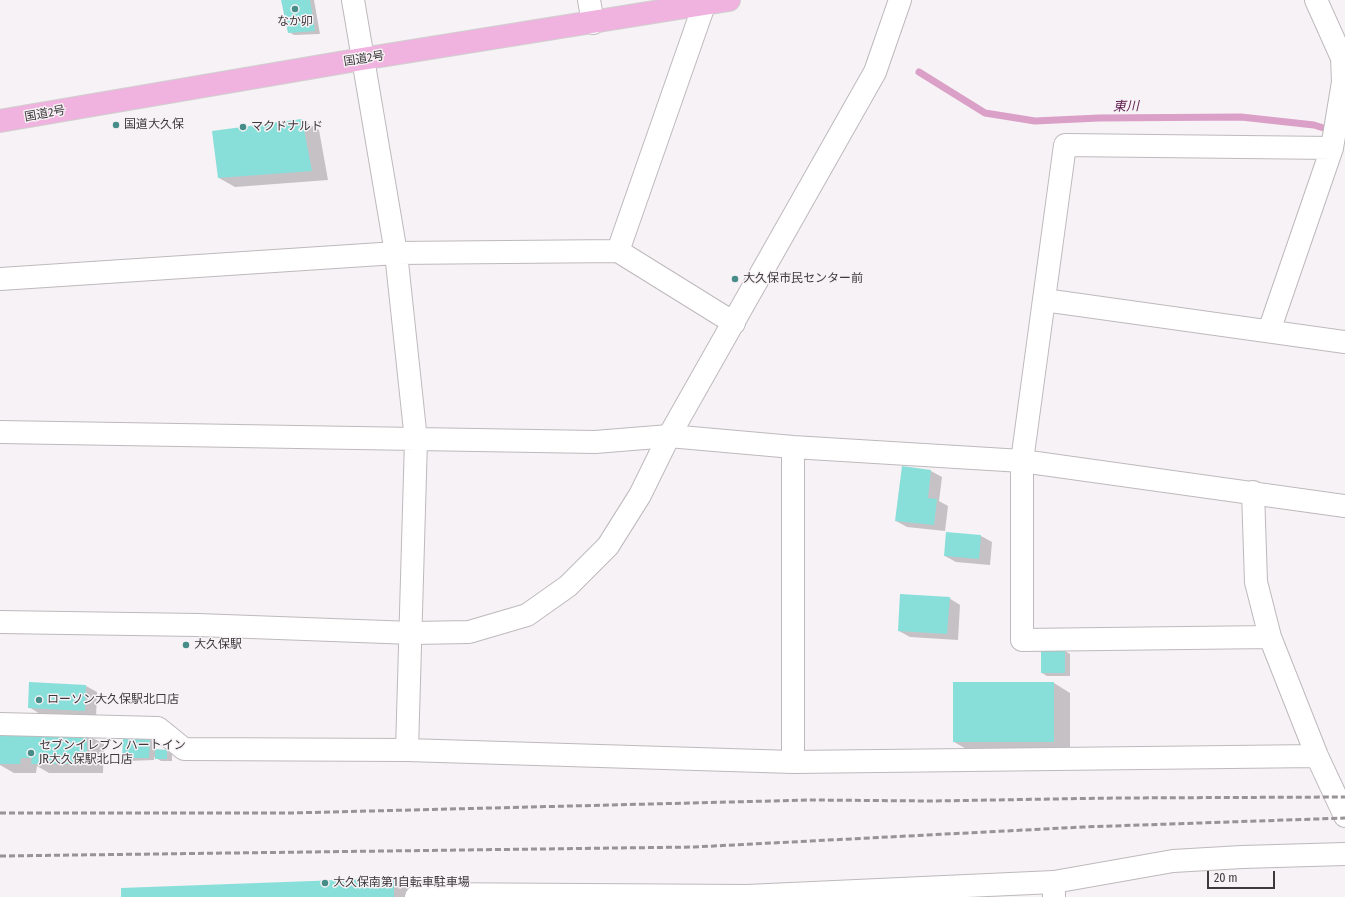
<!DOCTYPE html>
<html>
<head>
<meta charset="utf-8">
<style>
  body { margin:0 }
  #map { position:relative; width:1345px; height:897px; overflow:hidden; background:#f7f2f5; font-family:"Fira Sans Condensed",sans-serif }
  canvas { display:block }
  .scale { position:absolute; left:1207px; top:871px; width:68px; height:18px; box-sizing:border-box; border:2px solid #3d3a3c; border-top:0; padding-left:5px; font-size:12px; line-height:14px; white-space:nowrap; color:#3d3a3c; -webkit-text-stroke:3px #f7f2f5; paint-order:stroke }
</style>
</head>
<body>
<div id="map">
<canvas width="1345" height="897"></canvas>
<div class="scale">20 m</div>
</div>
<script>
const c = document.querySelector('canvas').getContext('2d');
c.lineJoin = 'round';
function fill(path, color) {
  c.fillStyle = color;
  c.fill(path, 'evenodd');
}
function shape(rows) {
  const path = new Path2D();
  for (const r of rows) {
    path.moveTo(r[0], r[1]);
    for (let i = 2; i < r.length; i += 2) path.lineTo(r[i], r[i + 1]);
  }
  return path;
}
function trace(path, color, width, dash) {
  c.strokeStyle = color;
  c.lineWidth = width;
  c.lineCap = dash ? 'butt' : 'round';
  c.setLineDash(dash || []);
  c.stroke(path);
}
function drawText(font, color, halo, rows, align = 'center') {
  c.font = font + ' "Fira Sans Condensed","Noto Sans JP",sans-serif';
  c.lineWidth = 3;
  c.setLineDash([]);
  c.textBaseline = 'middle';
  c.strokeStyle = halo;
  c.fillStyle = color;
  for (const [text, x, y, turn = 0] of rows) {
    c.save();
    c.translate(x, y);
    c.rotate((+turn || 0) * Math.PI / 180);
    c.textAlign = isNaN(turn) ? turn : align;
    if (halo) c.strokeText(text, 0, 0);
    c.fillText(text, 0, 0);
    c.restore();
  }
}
fill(shape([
  [282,0,314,0,320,34,294,35,289,32],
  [302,120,319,130,328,180,235,187,219,178],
  [903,467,931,471,942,477,939,501,948,506,945,531,907,527,896,521],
  [981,536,992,542,990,565,956,562,945,556],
  [949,598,960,605,958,640,910,637,899,631],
  [1065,651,1070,654,1070,676,1047,676,1042,673],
  [1054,683,1070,693,1070,751,970,751,954,742],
  [86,686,97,692,96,717,40,714,29,707],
  [87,735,104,744,103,773,49,773,37,766,36,773,14,773,0,765,0,736],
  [149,739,155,742,154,750,167,751,172,754,172,761,161,761,154,757,154,760,128,761,123,758],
  [393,879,415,891,415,897,122,897]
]), '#0003');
trace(shape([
  [919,72,985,113,1035,121,1099,118,1241,117,1314,125,1333,131]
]), '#daa0c7', 7);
fill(shape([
  [281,0,310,0,315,31,288,33],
  [302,119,312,171,218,178,212,131],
  [902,466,931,470,928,498,937,499,934,525,895,521],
  [946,532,981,535,979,559,944,556],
  [900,594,950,597,947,634,898,631],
  [1041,650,1065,650,1065,673,1041,673],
  [29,682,86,685,85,711,28,708],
  [953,682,1054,682,1054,742,953,742],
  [87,734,87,764,31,764,32,758,21,758,20,764,0,764,0,735],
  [123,738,150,738,149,758,122,758],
  [155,749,167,750,167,759,155,759],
  [394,878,394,897,121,897,121,888]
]), '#88dfda');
const minor = shape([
  [353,0,396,253,416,440,407,750],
  [589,0,593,23],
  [618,251,704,5],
  [0,279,396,253,618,251,734,323],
  [1044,300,1345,342],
  [1269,331,1332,148,1343,82,1342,58,1316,0],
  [0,432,595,442,669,436,793,447,1022,461,1345,506],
  [1253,492,1256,582,1270,637,1317,756,1345,816],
  [1270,637,1022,640,1022,461,1065,145,1332,148],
  [0,724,158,728,184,749,407,750,793,762,1317,756],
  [793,762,793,447],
  [416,897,420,894,747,896,1054,882,1173,861,1242,857,1345,854]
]);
const tertiary = shape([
  [0,622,198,625,412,633,469,632,527,615,568,586,608,546,640,495,669,436,875,72,900,0],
  [1054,882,1054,897]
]);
const trunk = shape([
  [0,121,362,59,729,0]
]);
trace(minor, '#beb9bc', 24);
trace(tertiary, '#beb9bc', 24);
trace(trunk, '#d0d0d0', 24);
trace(minor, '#fff', 22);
trace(tertiary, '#fff', 22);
trace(trunk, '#f0b2de', 22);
trace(shape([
  [0,813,291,813,810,800,931,801,1115,798,1345,797],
  [0,856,694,847,1083,827,1345,818]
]), '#979396', 3, [6, 3]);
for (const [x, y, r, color] of [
  [295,9,4,"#468d89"],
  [116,125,4,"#468d89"],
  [243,127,4,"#468d89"],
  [735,279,4,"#468d89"],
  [186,645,4,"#468d89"],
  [39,700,4,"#468d89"],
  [31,753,4,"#468d89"],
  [325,883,4,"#468d89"]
]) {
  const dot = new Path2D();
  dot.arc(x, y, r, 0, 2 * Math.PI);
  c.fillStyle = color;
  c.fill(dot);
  trace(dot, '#f7f2f5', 1.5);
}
drawText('12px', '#3d3a3c', '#f7f2f5', [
  ["なか卯",295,22,"center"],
  ["国道大久保",124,125],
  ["マクドナルド",251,127],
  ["大久保市民センター前",743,279],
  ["大久保駅",194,645],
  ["ローソン大久保駅北口店",47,700],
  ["セブンイレブン ハートイン",39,746],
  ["JR大久保駅北口店",39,760],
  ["大久保南第1自転車駐車場",333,883]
], 'left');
drawText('12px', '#3d3a3c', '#f7f2f5', [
  ["国道2号",364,59,-9],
  ["国道2号",45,114,-10]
]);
drawText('italic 13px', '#611f51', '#f7f2f5', [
  ["東川",1126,107,-1]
]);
</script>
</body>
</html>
